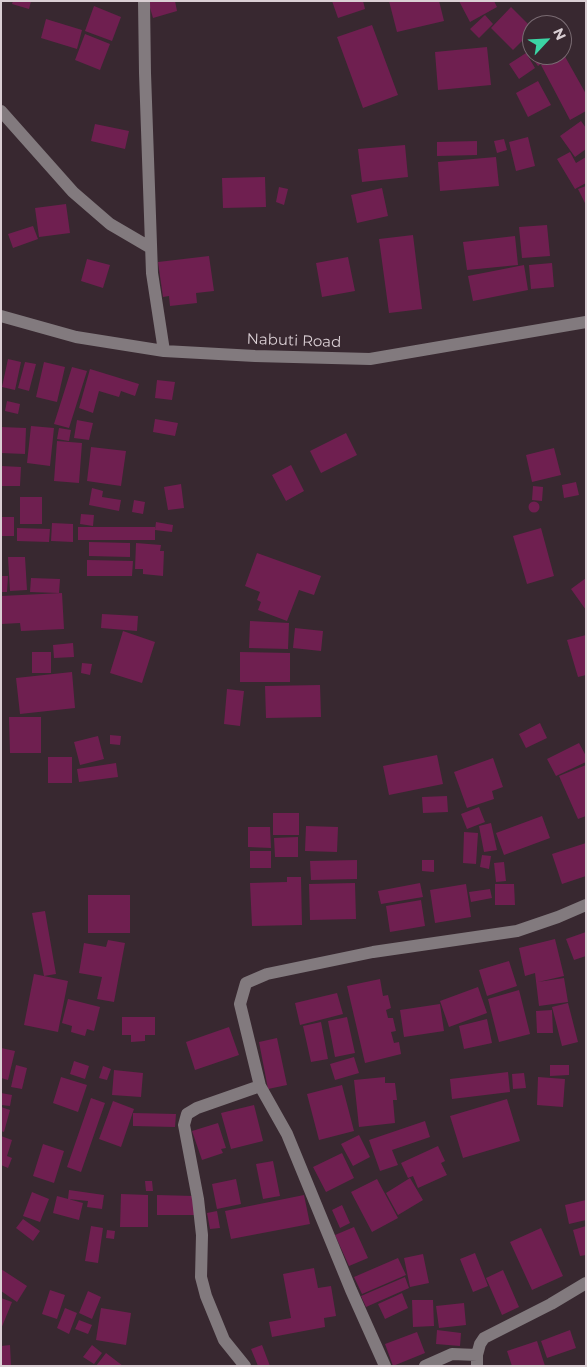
<!DOCTYPE html>
<html>
<head>
<meta charset="utf-8">
<style>
  body { margin:0 }
  #map { position:relative; width:587px; height:1367px; overflow:hidden; background:#382830; font-family:Montserrat,sans-serif }
  canvas { display:block }
  .frame { position:absolute; inset:0; border:2px solid #dacfd4; pointer-events:none }
  .north { position:absolute; left:522px; top:15px; width:50px; height:50px; box-sizing:border-box; background:#382830; border:1px solid #796b72; border-radius:50%; rotate:65deg; font-size:14px; font-weight:700; line-height:20px; text-align:center; color:#dacfd4 }
  .north::after { content:''; display:block; margin:auto; width:18px; height:22px; background:#3bd4a4; clip-path:polygon(50% 0,100% 100%,50% 72%,0 100%) }
</style>
</head>
<body>
<div id="map">
<canvas width="587" height="1367"></canvas>
<div class="frame"></div>
<div class="north">N</div>
</div>
<script>
const c = document.querySelector('canvas').getContext('2d');
c.lineJoin = 'round';
function fill(path, color) {
  c.fillStyle = color;
  c.fill(path, 'evenodd');
}
function shape(rows) {
  const path = new Path2D();
  for (const r of rows) {
    if (r.length === 3) {
      path.moveTo(r[0] + r[2], r[1]);
      path.arc(r[0], r[1], r[2], 0, 2 * Math.PI);
      continue;
    }
    path.moveTo(r[0], r[1]);
    for (let i = 2; i < r.length; i += 2) path.lineTo(r[i], r[i + 1]);
  }
  return path;
}
function trace(path, color, width, dash) {
  c.strokeStyle = color;
  c.lineWidth = width;
  c.lineCap = dash ? 'butt' : 'round';
  c.setLineDash(dash || []);
  c.stroke(path);
}
function drawText(font, color, halo, rows, align = 'center') {
  c.font = font + ' Montserrat,sans-serif';
  c.lineWidth = 4;
  c.setLineDash([]);
  c.textBaseline = 'middle';
  c.strokeStyle = halo;
  c.fillStyle = color;
  for (const [text, x, y, turn = 0] of rows) {
    c.save();
    c.translate(x, y);
    c.rotate((+turn || 0) * Math.PI / 180);
    c.textAlign = isNaN(turn) ? turn : align;
    if (halo) c.strokeText(text, 0, 0);
    c.fillText(text, 0, 0);
    c.restore();
  }
}
fill(shape([
  [13,1,31,1,29,9,12,4],
  [148,1,175,1,177,11,153,18],
  [332,1,363,1,365,9,338,18],
  [389,1,439,1,444,21,397,32],
  [459,1,494,1,497,7,470,22],
  [94,6,121,17,112,41,85,31],
  [511,7,532,28,532,31,513,50,491,28],
  [485,15,493,24,479,38,470,29],
  [46,19,82,30,77,49,41,38],
  [372,25,398,95,363,108,337,37],
  [85,34,110,44,100,70,75,60],
  [487,47,491,85,438,90,435,52],
  [532,52,532,55,553,55,538,66,529,54],
  [526,53,535,68,519,79,509,64],
  [563,53,586,94,586,111,570,120,541,65],
  [538,81,551,105,528,117,516,93],
  [581,121,586,128,586,149,575,157,560,136],
  [95,124,129,131,125,149,91,141],
  [528,137,535,166,516,171,509,142],
  [504,139,507,150,497,153,494,141],
  [477,141,477,155,437,156,437,142],
  [405,145,408,177,362,182,358,149],
  [570,152,576,163,586,157,586,183,575,189,557,159],
  [496,157,499,186,440,191,438,162],
  [265,177,266,207,223,208,222,178],
  [586,186,586,205,578,189],
  [279,187,288,189,284,205,276,202],
  [382,188,388,216,357,223,351,195],
  [66,204,70,233,39,237,35,208],
  [547,225,550,256,522,258,519,227],
  [33,226,38,239,13,248,8,234],
  [413,235,422,309,389,313,379,239],
  [515,236,518,265,467,270,463,242],
  [209,256,214,291,196,293,197,303,170,306,169,296,163,297,158,262],
  [348,257,355,291,322,297,316,263],
  [87,259,110,265,103,288,81,281],
  [552,263,554,287,531,289,529,265],
  [524,265,528,290,473,301,468,276],
  [8,359,21,362,15,390,2,387],
  [25,362,36,364,29,391,18,388],
  [44,362,65,367,57,402,36,397],
  [72,367,87,371,69,428,54,424],
  [90,369,139,384,135,396,121,391,119,397,99,391,93,413,79,408],
  [157,380,175,382,172,400,155,398],
  [7,401,20,404,18,414,5,411],
  [155,419,178,423,175,436,153,432],
  [77,420,93,423,89,440,74,438],
  [31,426,54,428,50,466,27,463],
  [1,427,26,428,25,454,1,453],
  [59,428,71,430,69,441,57,439],
  [346,433,357,455,321,473,310,451],
  [57,441,82,443,79,483,54,481],
  [91,447,126,451,121,486,87,481],
  [554,448,561,475,532,482,526,455],
  [291,465,304,491,286,501,272,475],
  [1,466,21,467,20,486,1,486],
  [576,482,579,495,564,498,562,485],
  [181,484,184,508,168,510,164,487],
  [533,486,543,487,542,501,532,500],
  [92,488,103,491,102,497,121,500,119,511,89,505],
  [20,497,42,497,42,524,20,524],
  [134,500,145,502,143,514,132,512],
  [534,507,5.5],
  [81,514,94,515,93,526,80,524],
  [1,517,14,517,14,536,1,536],
  [156,522,173,525,172,532,155,530],
  [52,523,73,524,73,542,51,541],
  [78,527,155,527,155,540,78,540],
  [17,528,50,529,49,542,17,541],
  [541,528,554,576,527,584,513,536],
  [89,542,130,543,130,557,89,556],
  [136,543,161,545,160,551,164,551,163,576,143,574,143,569,135,569],
  [257,553,321,576,314,595,299,590,287,621,258,610,261,602,257,600,260,592,245,586],
  [8,557,25,557,27,590,10,591],
  [87,560,133,561,132,576,87,576],
  [1,576,8,576,7,592,1,592],
  [31,578,60,579,59,593,30,592],
  [586,578,586,610,571,589],
  [62,593,64,629,21,631,20,623,1,624,1,596],
  [102,614,138,616,137,631,101,628],
  [250,621,289,623,288,649,249,648],
  [295,628,323,631,321,651,293,648],
  [123,631,155,642,142,683,110,673],
  [586,635,586,675,578,677,567,640],
  [73,643,74,657,54,658,53,645],
  [32,652,51,652,51,673,32,673],
  [240,652,290,653,290,682,240,682],
  [82,663,92,664,90,675,81,673],
  [72,672,75,708,20,714,16,678],
  [320,685,321,717,266,718,265,686],
  [227,689,244,691,240,726,224,724],
  [9,717,41,717,41,753,10,753],
  [540,723,547,738,526,748,519,734],
  [110,735,121,736,120,745,110,744],
  [98,736,104,759,80,765,74,742],
  [579,743,586,756,586,762,556,776,547,759],
  [437,755,443,784,389,795,383,766],
  [48,757,72,757,72,783,48,783],
  [493,758,503,787,492,791,494,799,467,808,454,772],
  [116,763,118,777,79,782,77,769],
  [586,765,586,816,578,819,559,776],
  [447,796,448,812,423,813,422,797],
  [479,807,485,822,467,829,461,814],
  [273,813,299,813,299,835,273,835],
  [542,816,550,838,504,855,496,833],
  [491,823,497,850,484,852,479,826],
  [306,826,338,827,337,852,305,851],
  [248,827,270,827,271,848,248,847],
  [464,832,478,833,476,864,463,863],
  [298,837,298,857,275,857,274,838],
  [586,843,586,876,562,884,552,854],
  [250,851,271,851,271,868,250,868],
  [482,855,491,856,489,869,480,867],
  [357,860,357,879,311,880,310,861],
  [422,860,434,860,434,872,422,871],
  [504,862,506,881,496,882,494,863],
  [287,877,301,877,302,925,252,926,250,883,287,882],
  [355,883,356,919,310,920,309,884],
  [420,883,423,897,381,904,378,891],
  [466,884,471,917,435,923,430,890],
  [495,884,514,884,515,905,495,905],
  [490,889,492,898,471,902,469,892],
  [88,895,130,895,130,933,88,933],
  [421,900,425,926,390,932,386,906],
  [45,911,56,974,44,976,32,913],
  [586,932,586,956,574,960,566,939],
  [555,939,564,976,538,982,564,978,568,1002,539,1006,535,973,525,976,519,948],
  [108,940,125,943,114,1002,97,999,102,977,79,973,84,943,106,947],
  [509,961,517,986,487,996,479,970],
  [34,974,68,981,58,1032,24,1025],
  [380,979,383,996,388,995,391,1008,386,1010,388,1018,393,1018,396,1031,391,1032,394,1043,399,1042,401,1054,365,1063,347,986],
  [478,987,487,1013,449,1027,440,1001],
  [519,990,530,1034,499,1042,488,999],
  [337,993,343,1014,300,1025,295,1003],
  [68,999,100,1007,94,1031,87,1029,85,1036,71,1032,72,1026,62,1023],
  [568,1003,578,1042,562,1046,552,1007],
  [440,1004,444,1031,404,1037,400,1010],
  [552,1010,553,1033,537,1033,536,1011],
  [122,1017,155,1017,155,1035,145,1035,145,1041,131,1042,131,1035,122,1035],
  [347,1017,355,1053,335,1057,328,1021],
  [487,1019,492,1043,464,1049,459,1026],
  [321,1022,328,1059,311,1062,303,1026],
  [229,1027,239,1055,195,1070,186,1042],
  [277,1038,287,1085,268,1089,259,1042],
  [1,1048,15,1051,8,1080,1,1078],
  [354,1057,359,1073,335,1080,330,1064],
  [74,1061,89,1066,85,1079,70,1074],
  [16,1065,27,1068,22,1089,11,1087],
  [550,1065,569,1065,569,1075,550,1076],
  [103,1066,111,1069,107,1080,99,1078],
  [114,1070,143,1073,141,1097,112,1095],
  [508,1072,510,1092,452,1099,450,1079],
  [524,1073,526,1088,513,1089,512,1074],
  [61,1077,87,1085,78,1112,53,1103],
  [385,1077,385,1083,395,1083,397,1100,393,1100,395,1123,359,1127,354,1080],
  [538,1077,565,1079,563,1107,537,1105],
  [342,1085,354,1131,319,1140,307,1094],
  [1,1093,12,1095,10,1106,1,1105],
  [91,1098,105,1103,81,1172,67,1167],
  [507,1099,520,1141,463,1158,450,1116],
  [113,1101,134,1109,121,1147,99,1139],
  [254,1105,263,1141,231,1149,221,1113],
  [1,1107,10,1110,4,1132,1,1131],
  [133,1113,176,1114,175,1127,133,1126],
  [425,1121,430,1137,392,1150,398,1165,380,1171,369,1140],
  [218,1123,226,1148,221,1149,223,1153,202,1160,192,1131],
  [359,1135,370,1157,353,1166,341,1144],
  [1,1136,12,1140,7,1156,12,1158,8,1168,1,1165],
  [43,1144,64,1151,54,1183,33,1176],
  [438,1146,445,1161,441,1163,447,1175,418,1188,413,1176,408,1178,401,1163],
  [342,1153,354,1178,326,1192,313,1167],
  [273,1161,280,1196,263,1199,256,1164],
  [410,1178,423,1200,398,1215,386,1193],
  [236,1179,241,1204,217,1209,212,1184],
  [377,1179,398,1218,372,1232,351,1192],
  [145,1181,152,1181,153,1191,146,1191],
  [69,1190,104,1195,102,1209,87,1207,88,1201,68,1199],
  [32,1192,49,1199,40,1222,23,1216],
  [121,1194,148,1195,148,1227,120,1227],
  [157,1195,194,1196,194,1215,157,1215],
  [304,1195,310,1224,231,1239,225,1211],
  [57,1196,83,1203,79,1220,53,1213],
  [586,1200,586,1220,569,1224,565,1205],
  [342,1205,350,1223,340,1228,332,1210],
  [217,1211,220,1228,210,1229,207,1213],
  [23,1219,40,1231,33,1241,16,1228],
  [91,1226,103,1228,98,1263,85,1261],
  [586,1226,586,1255,580,1256,573,1230],
  [354,1227,368,1258,349,1266,335,1235],
  [541,1228,563,1276,532,1290,510,1242],
  [107,1230,115,1231,114,1239,106,1238],
  [475,1253,488,1286,473,1292,460,1259],
  [423,1254,429,1283,410,1287,404,1258],
  [398,1258,406,1275,362,1294,354,1277],
  [314,1268,318,1288,331,1286,336,1316,324,1318,325,1327,272,1337,269,1322,291,1318,283,1274],
  [1,1269,27,1286,17,1302,1,1291],
  [503,1270,519,1307,502,1315,486,1278],
  [405,1277,409,1288,366,1307,361,1296],
  [50,1290,65,1295,57,1319,42,1314],
  [88,1291,101,1297,92,1319,79,1313],
  [402,1293,408,1308,385,1319,378,1304],
  [1,1298,12,1302,1,1329],
  [412,1300,433,1300,434,1326,413,1327],
  [464,1303,466,1325,439,1328,436,1306],
  [65,1308,77,1313,69,1334,57,1328],
  [101,1308,131,1313,126,1345,96,1340],
  [79,1320,92,1325,88,1334,75,1329],
  [437,1330,461,1333,460,1346,436,1344],
  [570,1330,576,1348,547,1358,541,1341],
  [417,1332,425,1353,393,1366,385,1344],
  [537,1341,545,1366,512,1366,507,1351],
  [10,1345,11,1366,1,1366,1,1346],
  [92,1345,102,1353,94,1364,83,1357],
  [262,1345,270,1366,258,1366,251,1349],
  [106,1353,123,1366,96,1366]
]), '#6f1f50');
trace(shape([
  [144,1,145,73,152,273,164,351],
  [1,111,73,192,110,224,151,248],
  [1,316,76,337,164,351,255,356,370,359,586,322],
  [245,1366,224,1340,206,1296,201,1277,202,1235,198,1199,184,1125,187,1114,197,1108,260,1086],
  [385,1366,351,1290,287,1134,260,1086,240,1004,246,983,267,974,373,952,517,931,558,917,586,905],
  [425,1366,452,1354,477,1355],
  [477,1366,477,1355,480,1344,484,1338,551,1304,586,1283]
]), '#827a7e', 12);
drawText('15px', '#dacfd4', '#382830', [
  ["Nabuti Road",294,341,2]
]);
</script>
</body>
</html>
